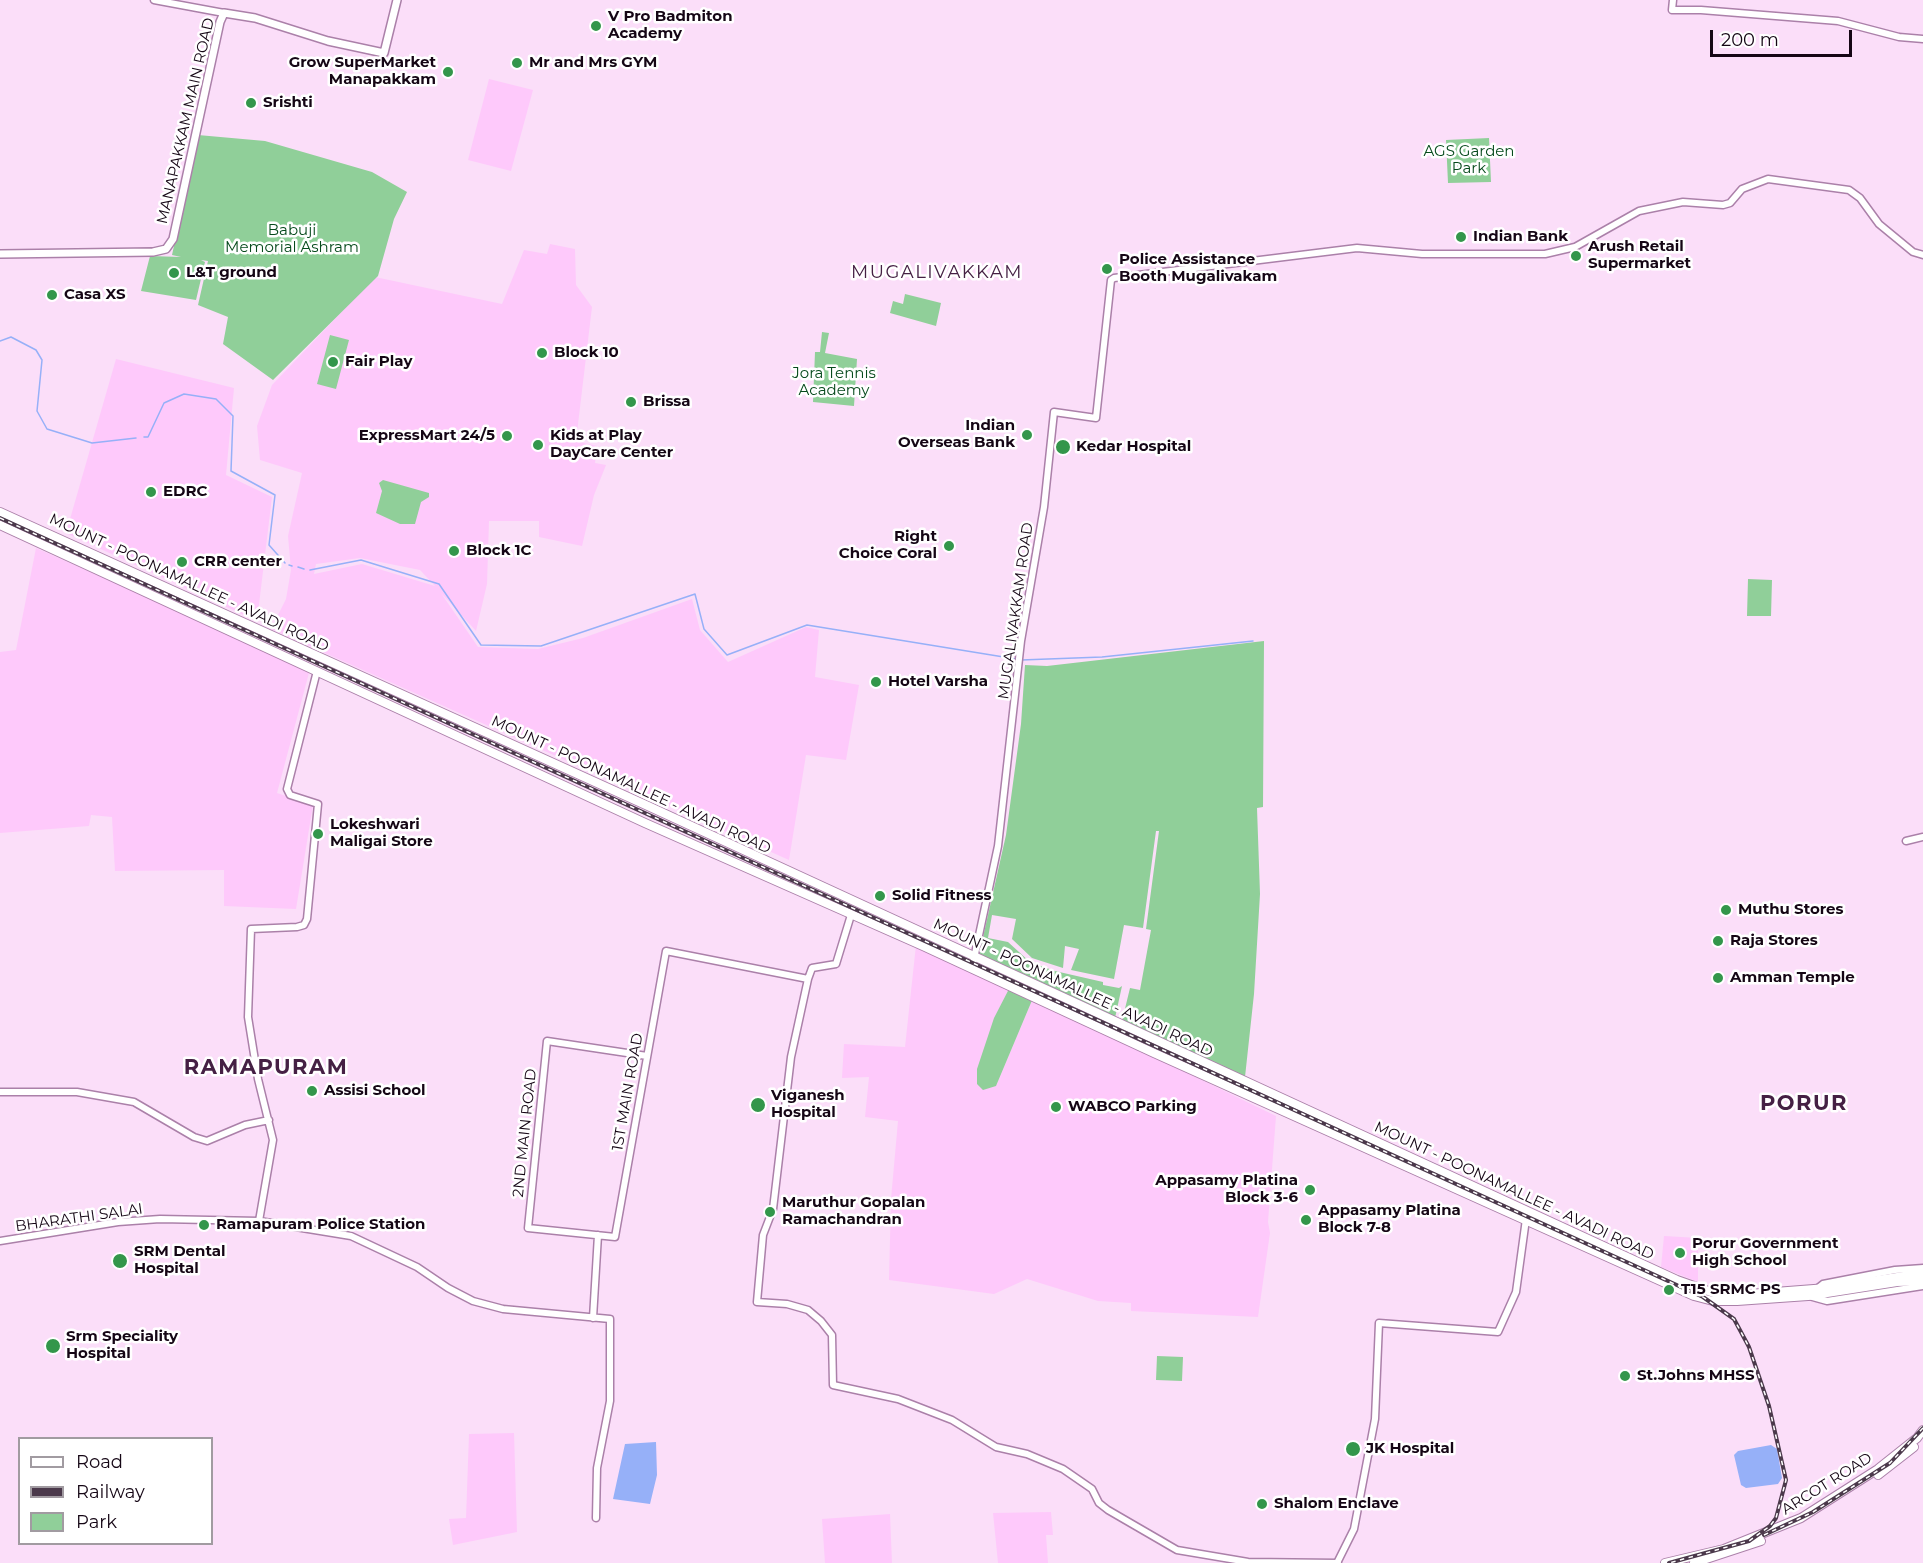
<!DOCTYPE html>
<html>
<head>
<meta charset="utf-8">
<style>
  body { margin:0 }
  #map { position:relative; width:1923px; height:1563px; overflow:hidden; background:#fbdef9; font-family:Montserrat,sans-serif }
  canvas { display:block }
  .legend { position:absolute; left:18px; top:1437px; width:195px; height:108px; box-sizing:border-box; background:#fff; border:2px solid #a19ba1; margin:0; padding:8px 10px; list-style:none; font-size:18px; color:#150615 }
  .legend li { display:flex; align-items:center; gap:12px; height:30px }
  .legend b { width:30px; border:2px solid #a19ba1 }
  .scale { position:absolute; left:1710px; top:30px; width:142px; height:27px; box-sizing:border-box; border:3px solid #150615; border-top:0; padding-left:8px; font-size:18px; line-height:21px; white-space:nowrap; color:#150615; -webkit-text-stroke:4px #fff; paint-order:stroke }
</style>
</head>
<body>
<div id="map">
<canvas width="1923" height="1563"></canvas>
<ul class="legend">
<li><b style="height:8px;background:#fff"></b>Road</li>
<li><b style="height:8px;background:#4b394b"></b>Railway</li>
<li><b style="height:16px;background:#90cf99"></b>Park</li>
</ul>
<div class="scale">200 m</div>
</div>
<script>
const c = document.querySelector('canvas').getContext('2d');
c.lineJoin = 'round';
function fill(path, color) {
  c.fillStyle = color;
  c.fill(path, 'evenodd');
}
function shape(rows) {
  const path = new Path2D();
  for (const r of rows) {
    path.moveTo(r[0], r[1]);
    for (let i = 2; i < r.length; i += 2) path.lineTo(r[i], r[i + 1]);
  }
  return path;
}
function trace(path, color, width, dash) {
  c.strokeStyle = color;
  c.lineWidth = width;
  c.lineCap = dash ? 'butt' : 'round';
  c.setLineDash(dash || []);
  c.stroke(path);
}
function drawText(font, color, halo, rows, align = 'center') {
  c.font = font + ' Montserrat,sans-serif';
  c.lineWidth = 5;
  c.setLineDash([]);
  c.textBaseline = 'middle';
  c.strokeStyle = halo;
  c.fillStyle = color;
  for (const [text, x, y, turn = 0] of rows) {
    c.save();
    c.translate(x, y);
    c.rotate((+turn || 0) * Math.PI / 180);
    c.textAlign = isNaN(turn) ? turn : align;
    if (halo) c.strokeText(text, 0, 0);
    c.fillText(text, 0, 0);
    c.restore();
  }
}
fill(shape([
  [489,79,533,90,511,171,468,160],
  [550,244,575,249,576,285,592,307,576,441,597,446,595,463,606,465,594,495,582,546,539,537,539,521,489,521,487,584,476,631,441,593,478,647,538,649,583,638,692,599,700,630,728,662,806,627,819,630,815,677,859,685,846,760,806,755,789,860,271,629,286,599,291,570,288,536,302,473,260,460,257,426,272,385,375,277,502,304,524,250,547,254],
  [360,558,420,570,435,586,362,564,314,574,316,564],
  [116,359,234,388,226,475,272,497,257,621,66,533],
  [36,548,310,669,277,793,313,805,296,909,224,906,224,870,115,871,112,817,91,815,89,826,0,833,0,652,16,650],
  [916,945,1010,987,996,1086,1033,998,1276,1116,1268,1222,1270,1233,1258,1317,1131,1311,1131,1303,1098,1301,1027,1279,994,1294,889,1280,891,1199,898,1121,865,1117,869,1077,842,1078,844,1044,905,1047],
  [1664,1236,1698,1238,1698,1282,1661,1267],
  [514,1433,517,1532,453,1545,449,1519,466,1518,469,1434],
  [1051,1512,1053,1535,1046,1535,1048,1563,998,1563,993,1513],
  [890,1514,892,1563,825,1563,822,1519]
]), '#fec9fb');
fill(shape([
  [198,135,265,141,372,172,407,192,394,219,378,276,273,380,223,344,228,317,198,305,208,261,201,260,205,262,196,300,141,291,150,256,181,257,172,255],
  [1489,138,1491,182,1448,183,1446,140],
  [905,294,941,303,936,326,890,313,893,301,903,304],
  [822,332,829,333,825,353,857,359,854,406,813,402,815,352,820,352],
  [330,335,349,340,336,389,317,384],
  [383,480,429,493,429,497,421,502,415,524,400,524,376,513,382,491,379,483],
  [1748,579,1772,580,1771,616,1747,616],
  [1264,641,1263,807,1257,808,1260,894,1254,994,1245,1077,1122,1021,1130,988,1140,990,1151,930,1146,929,1159,831,1156,831,1143,928,1124,925,1114,979,1071,970,1079,949,1065,946,1063,968,1032,958,1012,939,1016,919,992,915,988,938,1008,942,1030,962,1055,971,1103,982,1103,985,1119,988,1122,986,1115,1018,979,955,1006,835,1021,724,1025,665,1047,666],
  [1010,987,1033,998,996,1086,983,1090,977,1084,977,1069,994,1018],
  [1157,1356,1183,1357,1182,1381,1156,1380]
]), '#90cf99');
fill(shape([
  [656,1442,657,1475,650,1504,613,1499,625,1444],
  [1771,1445,1777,1449,1782,1478,1778,1484,1746,1488,1741,1485,1734,1455,1738,1451]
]), '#96b0f8');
trace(shape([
  [0,341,11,337,36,350,42,360,37,411,47,429,92,443,136,438],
  [144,437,148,437,164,403,184,394,216,399,233,416,231,471,275,495,269,545,285,563],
  [289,565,292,566],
  [298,567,304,569],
  [310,570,361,560,439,584,481,645,541,646,695,594,704,629,727,655,807,625,1016,659],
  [1021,660,1102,657,1253,641]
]), '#96b0f8', 1.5);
const tertiary = shape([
  [154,0,224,13],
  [1673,0,1672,10,1701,10,1838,21,1899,37,1923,39],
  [1906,841,1923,837],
  [851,915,836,964,812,968,808,979,791,1057,773,1209,763,1235,757,1302,787,1304,808,1310,821,1321,832,1335,833,1385,898,1399,952,1420,996,1447,1027,1454,1063,1469,1092,1489,1099,1503,1108,1510,1177,1550,1248,1562,1338,1563],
  [972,968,998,846,1021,641,1044,507,1054,412,1096,418,1111,280,1114,278,1357,248,1422,254,1545,254,1575,247,1639,211,1683,202,1723,205,1730,203,1742,189,1768,179,1849,190,1860,198,1879,224,1913,252,1923,255],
  [647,1056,547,1041,528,1228,615,1237,666,951,808,979],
  [0,1092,77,1092,134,1102,194,1137,207,1141,245,1125,269,1120],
  [259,1221,273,1140,258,1079,248,1017,251,929,297,927,304,925,307,919,318,804,290,795,287,789,317,671],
  [0,1241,118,1222,160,1219,259,1221,351,1236,417,1267,448,1288,473,1301,503,1309,610,1319,610,1401,597,1468,596,1518],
  [1818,1288,1823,1284,1895,1270,1923,1268],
  [1809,1296,1827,1301,1923,1286],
  [593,1318,598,1235],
  [1337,1563,1354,1529,1375,1419,1379,1323,1498,1332,1516,1292,1526,1219]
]);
const secondary = shape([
  [0,254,153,252,166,249,173,239,220,22,224,13,255,18,328,41,384,53,397,0]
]);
const primary = shape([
  [0,512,648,806,1677,1280,1714,1293,1736,1295,1827,1288,1923,1273],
  [0,525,645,823,923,946,1154,1053,1694,1296,1713,1301,1737,1301,1808,1296,1897,1282,1923,1281],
  [1878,1475,1914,1447],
  [1665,1563,1724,1549,1801,1518,1878,1469,1917,1438,1923,1430],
  [1694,1563,1761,1541]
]);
trace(tertiary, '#ab80a9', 9);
trace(secondary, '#ab80a9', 10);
trace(primary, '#ab80a9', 10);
trace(tertiary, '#fff', 6);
trace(secondary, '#fff', 7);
trace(primary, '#fff', 8);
const rail = shape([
  [0,518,1703,1297,1734,1319,1749,1347,1769,1406,1786,1480,1776,1518,1770,1526,1749,1541,1669,1563],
  [1764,1535,1813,1512,1890,1463,1923,1428]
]);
trace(rail, '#4b394b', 4);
trace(rail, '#fff', 1.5, [4.5]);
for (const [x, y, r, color] of [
  [596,26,6,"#33964b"],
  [517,63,6,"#33964b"],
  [448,72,6,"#33964b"],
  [251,103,6,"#33964b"],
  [1461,237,6,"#33964b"],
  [1576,256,6,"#33964b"],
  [1107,269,6,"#33964b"],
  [174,273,6,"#33964b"],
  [52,295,6,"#33964b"],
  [542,353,6,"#33964b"],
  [333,362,6,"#33964b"],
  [631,402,6,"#33964b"],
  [1027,435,6,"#33964b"],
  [507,436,6,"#33964b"],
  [538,445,6,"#33964b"],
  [1063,447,8,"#33964b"],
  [151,492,6,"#33964b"],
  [949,546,6,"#33964b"],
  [454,551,6,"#33964b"],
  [182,562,6,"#33964b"],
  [876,682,6,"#33964b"],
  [318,834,6,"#33964b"],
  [880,896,6,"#33964b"],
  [1726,910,6,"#33964b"],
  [1718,941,6,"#33964b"],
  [1718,978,6,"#33964b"],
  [312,1091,6,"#33964b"],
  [758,1105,8,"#33964b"],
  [1056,1107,6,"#33964b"],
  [1310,1190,6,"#33964b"],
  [770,1212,6,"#33964b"],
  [1306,1220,6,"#33964b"],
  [204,1225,6,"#33964b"],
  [1680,1253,6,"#33964b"],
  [120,1261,8,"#33964b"],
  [1669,1290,6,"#33964b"],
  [53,1346,8,"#33964b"],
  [1625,1376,6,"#33964b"],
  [1353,1449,8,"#33964b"],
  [1262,1504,6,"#33964b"]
]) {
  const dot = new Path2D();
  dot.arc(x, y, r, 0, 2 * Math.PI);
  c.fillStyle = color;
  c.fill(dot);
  trace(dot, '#fff', 2);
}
drawText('bold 15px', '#150615', '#fff', [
  ["V Pro Badmiton",608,17],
  ["Academy",608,34],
  ["Grow SuperMarket",436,63,"right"],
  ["Manapakkam",436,80,"right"],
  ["Mr and Mrs GYM",529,63],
  ["Srishti",263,103],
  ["Indian Bank",1473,237],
  ["Arush Retail",1588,247],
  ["Supermarket",1588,264],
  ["Police Assistance",1119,260],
  ["Booth Mugalivakam",1119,277],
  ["L&T ground",186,273],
  ["Casa XS",64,295],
  ["Block 10",554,353],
  ["Fair Play",345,362],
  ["Brissa",643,402],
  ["Indian",1015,426,"right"],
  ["Overseas Bank",1015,443,"right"],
  ["ExpressMart 24/5",495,436,"right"],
  ["Kids at Play",550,436],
  ["DayCare Center",550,453],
  ["Kedar Hospital",1076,447],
  ["EDRC",163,492],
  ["Right",937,537,"right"],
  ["Choice Coral",937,554,"right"],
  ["Block 1C",466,551],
  ["CRR center",194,562],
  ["Hotel Varsha",888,682],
  ["Lokeshwari",330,825],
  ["Maligai Store",330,842],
  ["Solid Fitness",892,896],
  ["Muthu Stores",1738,910],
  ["Raja Stores",1730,941],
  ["Amman Temple",1730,978],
  ["Assisi School",324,1091],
  ["Viganesh",771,1096],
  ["Hospital",771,1113],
  ["WABCO Parking",1068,1107],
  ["Appasamy Platina",1298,1181,"right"],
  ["Block 3-6",1298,1198,"right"],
  ["Maruthur Gopalan",782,1203],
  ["Ramachandran",782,1220],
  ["Appasamy Platina",1318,1211],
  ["Block 7-8",1318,1228],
  ["Ramapuram Police Station",216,1225],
  ["Porur Government",1692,1244],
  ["High School",1692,1261],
  ["SRM Dental",134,1252],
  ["Hospital",134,1269],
  ["T15 SRMC PS",1681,1290],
  ["Srm Speciality",66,1337],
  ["Hospital",66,1354],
  ["St.Johns MHSS",1637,1376],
  ["JK Hospital",1366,1449],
  ["Shalom Enclave",1274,1504]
], 'left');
drawText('15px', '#150615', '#fff', [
  ["MANAPAKKAM MAIN ROAD",186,121,-77],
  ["MOUNT - POONAMALLEE - AVADI ROAD",189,583,25],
  ["MUGALIVAKKAM ROAD",1016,611,-82],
  ["MOUNT - POONAMALLEE - AVADI ROAD",631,785,25],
  ["MOUNT - POONAMALLEE - AVADI ROAD",1073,988,25],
  ["1ST MAIN ROAD",628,1092,-80],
  ["2ND MAIN ROAD",525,1133,-84],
  ["MOUNT - POONAMALLEE - AVADI ROAD",1514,1191,25],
  ["BHARATHI SALAI",79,1218,-8],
  ["ARCOT ROAD",1827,1484,-32]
]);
drawText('15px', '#064a1c', '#fff', [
  ["AGS Garden",1469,152],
  ["Park",1469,169],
  ["Babuji",292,231],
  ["Memorial Ashram",292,248],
  ["Jora Tennis",834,374],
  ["Academy",834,391]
]);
c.letterSpacing = '1.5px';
drawText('18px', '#452044', '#fff', [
  ["MUGALIVAKKAM",937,273]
]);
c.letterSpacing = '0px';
c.letterSpacing = '1.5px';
drawText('bold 21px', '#452044', '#fff', [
  ["RAMAPURAM",266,1068],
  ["PORUR",1804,1104]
]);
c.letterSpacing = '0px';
</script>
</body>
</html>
